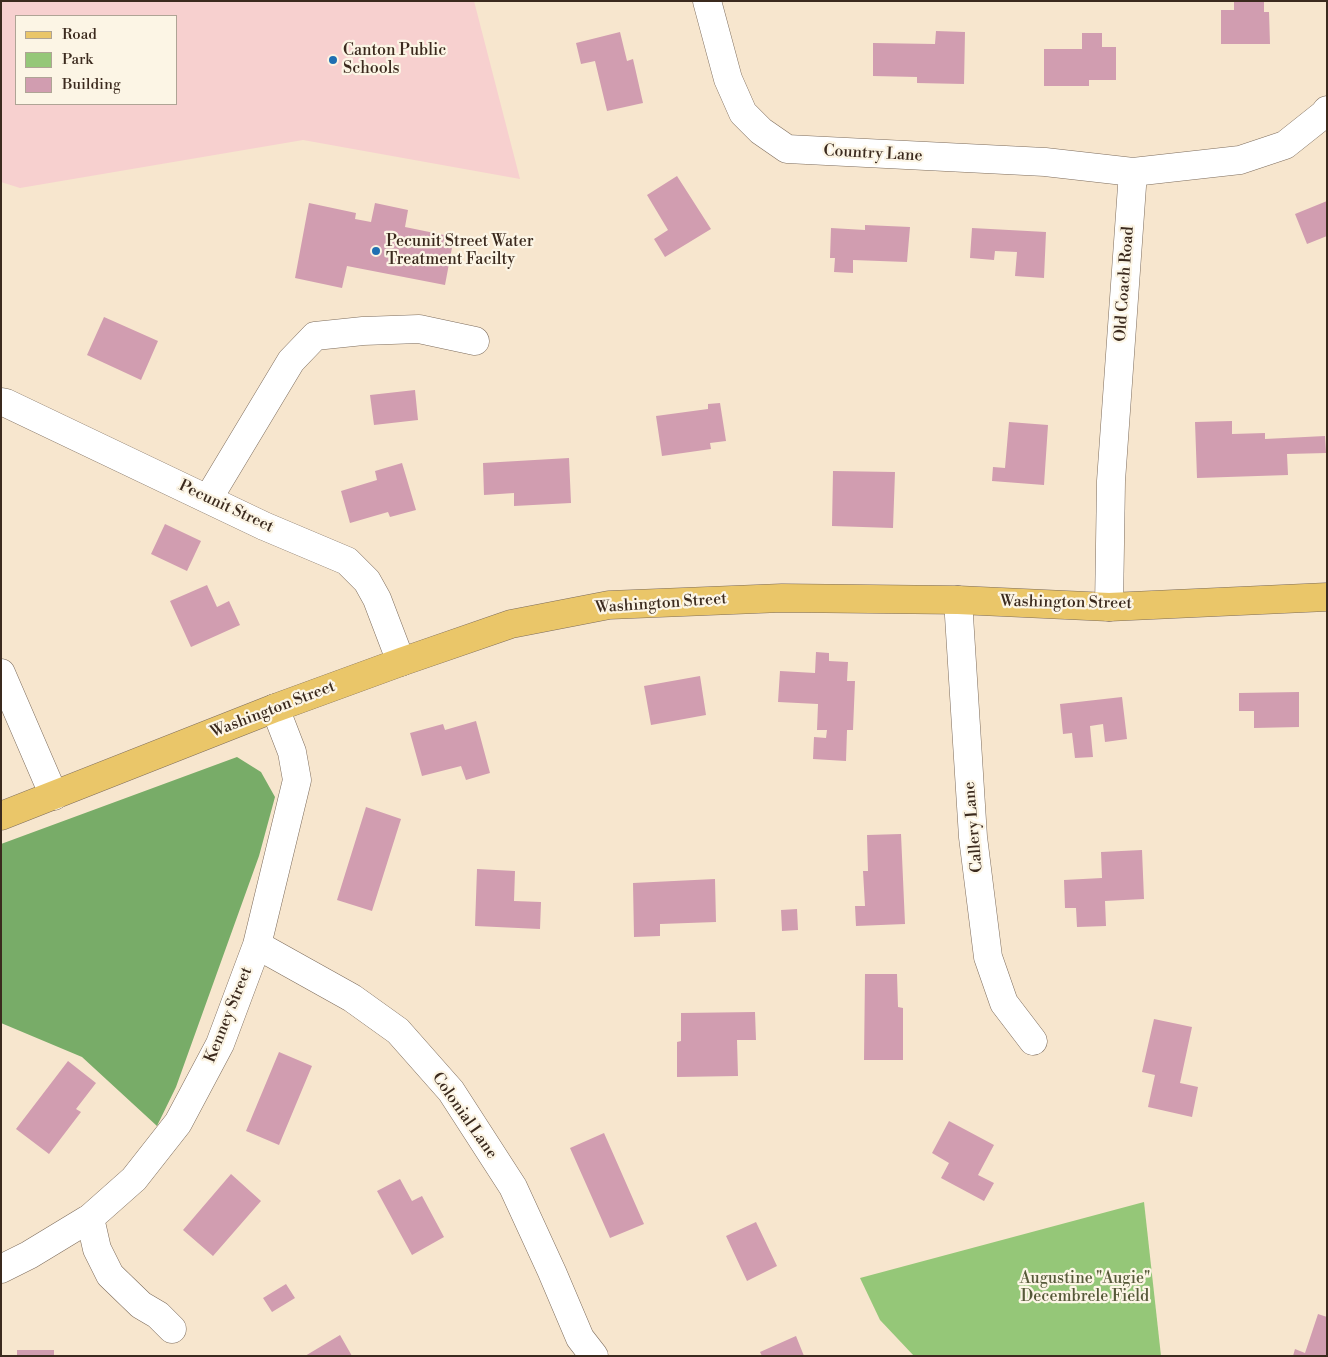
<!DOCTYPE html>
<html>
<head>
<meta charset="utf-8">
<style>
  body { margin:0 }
  #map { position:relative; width:1328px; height:1357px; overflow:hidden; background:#f7e6ce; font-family:"Libre Bodoni",serif }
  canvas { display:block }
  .frame { position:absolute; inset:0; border:2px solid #3b2a1e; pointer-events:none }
  .legend { position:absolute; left:15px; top:15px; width:162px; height:90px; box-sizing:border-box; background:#fcf5e5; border:1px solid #afa495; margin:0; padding:6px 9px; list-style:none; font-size:15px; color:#3b2a1e }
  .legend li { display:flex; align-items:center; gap:10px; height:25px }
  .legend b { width:25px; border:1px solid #afa495 }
</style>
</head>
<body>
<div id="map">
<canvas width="1328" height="1357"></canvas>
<div class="frame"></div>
<ul class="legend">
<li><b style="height:6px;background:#eac669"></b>Road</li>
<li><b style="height:14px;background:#95c778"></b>Park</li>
<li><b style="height:14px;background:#d19db0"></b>Building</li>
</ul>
</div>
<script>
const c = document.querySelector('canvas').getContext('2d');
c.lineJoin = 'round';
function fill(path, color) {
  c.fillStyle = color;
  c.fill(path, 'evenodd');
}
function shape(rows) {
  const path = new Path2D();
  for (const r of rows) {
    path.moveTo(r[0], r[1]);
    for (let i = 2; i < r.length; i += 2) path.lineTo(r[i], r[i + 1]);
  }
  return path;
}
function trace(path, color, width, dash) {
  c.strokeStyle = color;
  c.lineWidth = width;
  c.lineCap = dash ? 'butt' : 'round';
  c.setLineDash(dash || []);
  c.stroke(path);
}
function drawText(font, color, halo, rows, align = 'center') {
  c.font = font + ' "Libre Bodoni",serif';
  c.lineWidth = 4.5;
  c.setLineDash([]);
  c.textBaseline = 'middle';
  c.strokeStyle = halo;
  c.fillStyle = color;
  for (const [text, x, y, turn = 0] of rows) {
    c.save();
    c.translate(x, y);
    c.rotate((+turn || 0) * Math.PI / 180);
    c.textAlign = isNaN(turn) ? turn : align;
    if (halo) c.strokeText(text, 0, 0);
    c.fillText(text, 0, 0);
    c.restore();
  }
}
fill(shape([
  [1,1,474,1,520,179,303,140,20,188,1,182],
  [16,16,176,16,176,104,16,104]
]), '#f7d0cf');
fill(shape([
  [1144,1202,1161,1356,914,1356,880,1320,860,1278]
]), '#95c778');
fill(shape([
  [237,757,261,772,275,797,259,856,176,1087,157,1126,82,1057,1,1023,1,844]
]), '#78ac68');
fill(shape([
  [1234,1,1264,1,1264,12,1269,12,1270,44,1221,44,1221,10,1234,10],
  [936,31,965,32,964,84,917,83,917,77,873,76,873,43,935,44],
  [620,32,627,61,633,59,643,103,607,111,595,61,581,64,576,43],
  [1082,33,1102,33,1102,47,1116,47,1116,80,1089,80,1089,86,1044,86,1044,49,1082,49],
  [677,176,711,229,665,257,654,239,668,230,647,195],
  [1327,201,1327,236,1307,244,1295,214],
  [309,203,356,213,355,219,371,222,375,203,408,210,405,227,454,237,445,285,347,266,342,288,295,278],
  [865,225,910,227,907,262,853,260,853,273,834,272,835,258,830,258,831,228,865,230],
  [972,228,1046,232,1044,278,1015,276,1017,252,995,251,994,260,970,258],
  [104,317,158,341,141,380,87,355],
  [415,390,418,420,374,425,370,395],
  [720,403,726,441,710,443,711,449,662,456,656,416,708,409,708,404],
  [1232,421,1232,434,1265,433,1265,439,1325,436,1326,453,1287,454,1288,475,1197,478,1195,422],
  [1009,422,1048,425,1044,485,992,481,993,467,1005,468],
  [569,458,571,503,514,506,514,493,484,495,483,463],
  [402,463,416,510,390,517,388,512,350,523,341,491,377,480,375,471],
  [833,471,895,472,893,528,832,526],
  [165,524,201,541,187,571,151,554],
  [207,585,217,607,229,601,240,625,191,647,170,601],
  [816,652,829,653,829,661,848,662,847,681,855,681,853,730,847,730,846,761,813,759,814,737,826,738,827,730,817,730,818,704,778,702,780,671,815,673],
  [700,676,706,715,651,725,644,686],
  [1299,692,1299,727,1254,728,1254,711,1239,711,1239,693],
  [1122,697,1127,739,1105,742,1103,724,1090,726,1093,757,1075,758,1072,733,1063,734,1060,704],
  [476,721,490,773,466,780,461,766,422,776,410,733,443,724,445,730],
  [366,807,401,819,372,911,337,900],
  [901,834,905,924,856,926,855,906,865,906,863,871,868,871,867,835],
  [1142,850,1144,899,1105,901,1106,926,1077,927,1076,908,1065,908,1064,880,1102,878,1101,852],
  [477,869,515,871,514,901,541,902,540,929,475,926],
  [715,879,716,922,660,924,660,936,634,937,633,883],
  [797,909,798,930,782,931,781,910],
  [865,974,897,974,898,1007,903,1008,903,1060,864,1060],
  [755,1012,756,1040,737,1040,738,1076,677,1077,677,1042,681,1041,681,1013],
  [1154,1019,1192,1027,1180,1083,1198,1087,1192,1117,1148,1107,1155,1075,1142,1072],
  [279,1052,312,1066,279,1145,246,1131],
  [68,1061,96,1083,76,1109,81,1112,49,1154,16,1129],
  [949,1121,994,1145,978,1175,994,1183,984,1201,941,1178,949,1163,932,1153],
  [604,1133,644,1224,610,1238,570,1148],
  [231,1174,261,1201,213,1256,183,1230],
  [400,1179,412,1201,422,1196,444,1237,412,1255,377,1191],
  [756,1222,777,1266,747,1281,726,1236],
  [286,1284,295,1298,272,1312,263,1298],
  [1318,1314,1327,1317,1327,1356,1293,1356,1295,1349,1305,1353],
  [340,1335,352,1356,305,1356],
  [796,1336,804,1356,762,1356,760,1352],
  [17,1350,54,1350,54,1356,17,1356]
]), '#d19db0');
const minor = shape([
  [707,1,728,79,743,113,761,131,787,149,1045,162,1133,172],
  [1,402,6,403,264,526,347,561,367,581,377,599,401,662],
  [208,499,291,361,315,336,363,331,419,329,475,341],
  [958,600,973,837,988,957,1004,1003,1033,1041],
  [1109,607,1111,481,1133,172,1240,160,1285,145,1324,114,1327,110],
  [1,673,54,796],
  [257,945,352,998,398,1031,451,1091,513,1187,552,1272,580,1338,594,1356],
  [90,1218,97,1249,110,1275,141,1305,158,1315,172,1329],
  [1,1269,29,1255,90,1218,134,1179,178,1123,220,1044,257,945,297,780,292,752,275,708]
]);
const major = shape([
  [1,816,275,708,401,662,511,624,609,605,782,598,958,600,1109,607,1327,597]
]);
trace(minor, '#7d6c5c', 29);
trace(major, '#7d6c5c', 29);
trace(minor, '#fff', 28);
trace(major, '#eac669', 28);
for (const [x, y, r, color] of [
  [333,60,5,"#1f6fb2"],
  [376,251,5,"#1f6fb2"]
]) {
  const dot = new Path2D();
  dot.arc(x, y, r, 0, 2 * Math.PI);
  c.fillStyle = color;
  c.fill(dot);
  trace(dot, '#fcf5e5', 2);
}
drawText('16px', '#3b2a1e', '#fcf5e5', [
  ["Canton Public",343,51],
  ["Schools",343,69],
  ["Pecunit Street Water",386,242],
  ["Treatment Facilty",386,260]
], 'left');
drawText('16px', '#3b2a1e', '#fcf5e5', [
  ["Country Lane",873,154,3],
  ["Old Coach Road",1125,284,-86],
  ["Pecunit Street",226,507,25],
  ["Washington Street",1066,603,1],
  ["Washington Street",661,604,-4],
  ["Washington Street",273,710,-21],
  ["Callery Lane",974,827,-95],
  ["Kenney Street",229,1015,-68],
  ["Colonial Lane",464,1116,55]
]);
drawText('16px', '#565939', '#fcf5e5', [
  ["Augustine \"Augie\"",1085,1279],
  ["Decembrele Field",1085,1297]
]);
</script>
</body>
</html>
